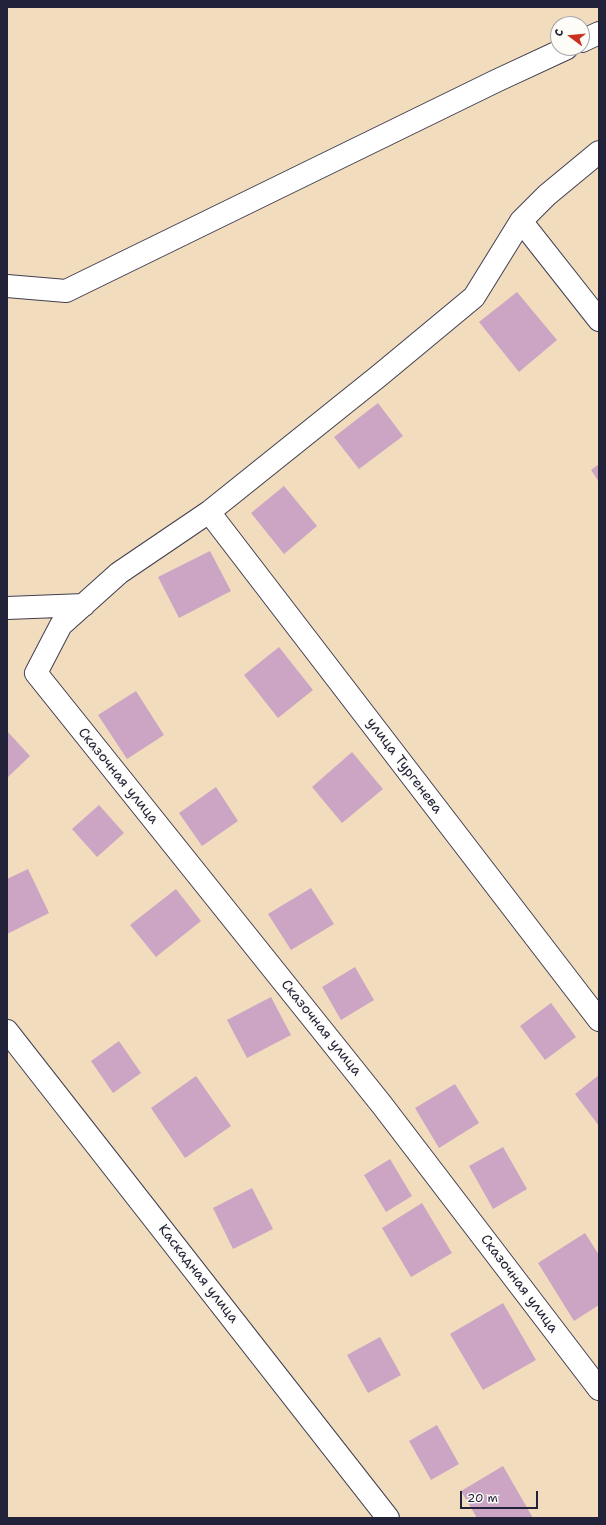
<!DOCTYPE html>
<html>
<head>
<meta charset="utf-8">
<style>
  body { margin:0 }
  #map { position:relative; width:606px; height:1525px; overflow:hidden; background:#f1ddbe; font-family:"Shantell Sans",sans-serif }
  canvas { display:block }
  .frame { position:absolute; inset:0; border:8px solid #22223b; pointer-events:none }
  .north { position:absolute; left:550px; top:16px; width:40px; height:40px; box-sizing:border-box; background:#fdfcf7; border:1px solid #a5a5ac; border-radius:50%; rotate:286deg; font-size:11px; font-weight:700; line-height:16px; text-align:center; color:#22223b }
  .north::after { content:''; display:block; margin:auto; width:14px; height:18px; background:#c8321e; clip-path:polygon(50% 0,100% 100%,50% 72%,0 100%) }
  .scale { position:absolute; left:460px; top:1491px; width:78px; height:18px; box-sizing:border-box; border:2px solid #22223b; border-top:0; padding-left:5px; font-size:12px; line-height:14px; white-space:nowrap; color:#22223b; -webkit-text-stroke:3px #fdfcf7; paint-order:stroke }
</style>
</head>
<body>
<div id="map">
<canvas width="606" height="1525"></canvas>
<div class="frame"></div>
<div class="north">С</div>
<div class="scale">20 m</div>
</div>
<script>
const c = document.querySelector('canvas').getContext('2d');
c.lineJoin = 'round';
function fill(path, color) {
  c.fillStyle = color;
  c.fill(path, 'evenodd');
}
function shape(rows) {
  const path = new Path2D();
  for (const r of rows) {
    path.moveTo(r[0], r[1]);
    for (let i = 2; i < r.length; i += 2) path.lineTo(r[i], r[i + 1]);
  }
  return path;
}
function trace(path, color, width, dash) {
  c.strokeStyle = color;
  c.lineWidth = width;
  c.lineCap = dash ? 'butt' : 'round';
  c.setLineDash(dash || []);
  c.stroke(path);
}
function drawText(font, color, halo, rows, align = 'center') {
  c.font = font + ' "Shantell Sans",sans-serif';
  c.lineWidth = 3;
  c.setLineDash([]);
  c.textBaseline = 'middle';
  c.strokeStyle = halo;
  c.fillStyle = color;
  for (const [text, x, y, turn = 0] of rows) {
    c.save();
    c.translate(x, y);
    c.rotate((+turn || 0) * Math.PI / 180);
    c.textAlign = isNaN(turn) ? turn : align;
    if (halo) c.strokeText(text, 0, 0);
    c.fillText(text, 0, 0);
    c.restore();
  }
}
fill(shape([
  [517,292,557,340,519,372,479,322],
  [378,403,403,436,359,469,334,437],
  [599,464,599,482,591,470],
  [284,486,317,526,284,554,251,513],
  [210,551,231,591,179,618,158,577],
  [279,647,313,690,278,718,244,675],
  [136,691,164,735,127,759,98,715],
  [7,731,30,756,7,778],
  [352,752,383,789,342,823,312,787],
  [216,787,238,821,202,846,179,813],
  [99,805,124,833,97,857,72,829],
  [28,869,49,913,7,934,7,879],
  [311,888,334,924,291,950,268,914],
  [176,889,201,921,156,957,130,925],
  [355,967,374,1000,341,1020,322,987],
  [271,997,291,1035,247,1058,227,1020],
  [551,1003,576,1037,545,1060,520,1026],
  [119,1041,141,1073,113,1093,91,1061],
  [599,1075,599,1126,575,1094],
  [196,1076,231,1126,185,1158,151,1108],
  [455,1084,479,1123,439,1148,415,1108],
  [503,1147,527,1189,493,1209,469,1166],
  [390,1159,412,1196,386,1212,364,1175],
  [252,1188,273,1229,233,1249,213,1208],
  [422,1203,452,1253,411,1277,382,1228],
  [585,1233,599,1255,599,1305,574,1321,538,1263],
  [503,1303,536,1360,483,1390,450,1334],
  [380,1337,401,1375,368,1393,347,1355],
  [437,1425,459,1464,431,1480,409,1441],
  [503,1466,533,1518,477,1518,461,1491]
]), '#cba5c3');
const minor = shape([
  [582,41,599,33],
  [599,152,547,195,521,221,474,297,380,375,209,512,119,573,61,625,36,673,382,1105,599,1389],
  [521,221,599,320],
  [7,286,66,291,496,81,567,48],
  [209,512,599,1020],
  [7,608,84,605],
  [7,1031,388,1518]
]);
trace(minor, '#413e4f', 24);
trace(minor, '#fff', 22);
drawText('14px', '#22223b', '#fdfcf7', [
  ["улица Тургенева",404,766,53],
  ["Сказочная улица",118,776,51],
  ["Сказочная улица",321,1028,51],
  ["Каскадная улица",198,1274,52],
  ["Сказочная улица",519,1284,53]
]);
</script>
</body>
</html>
